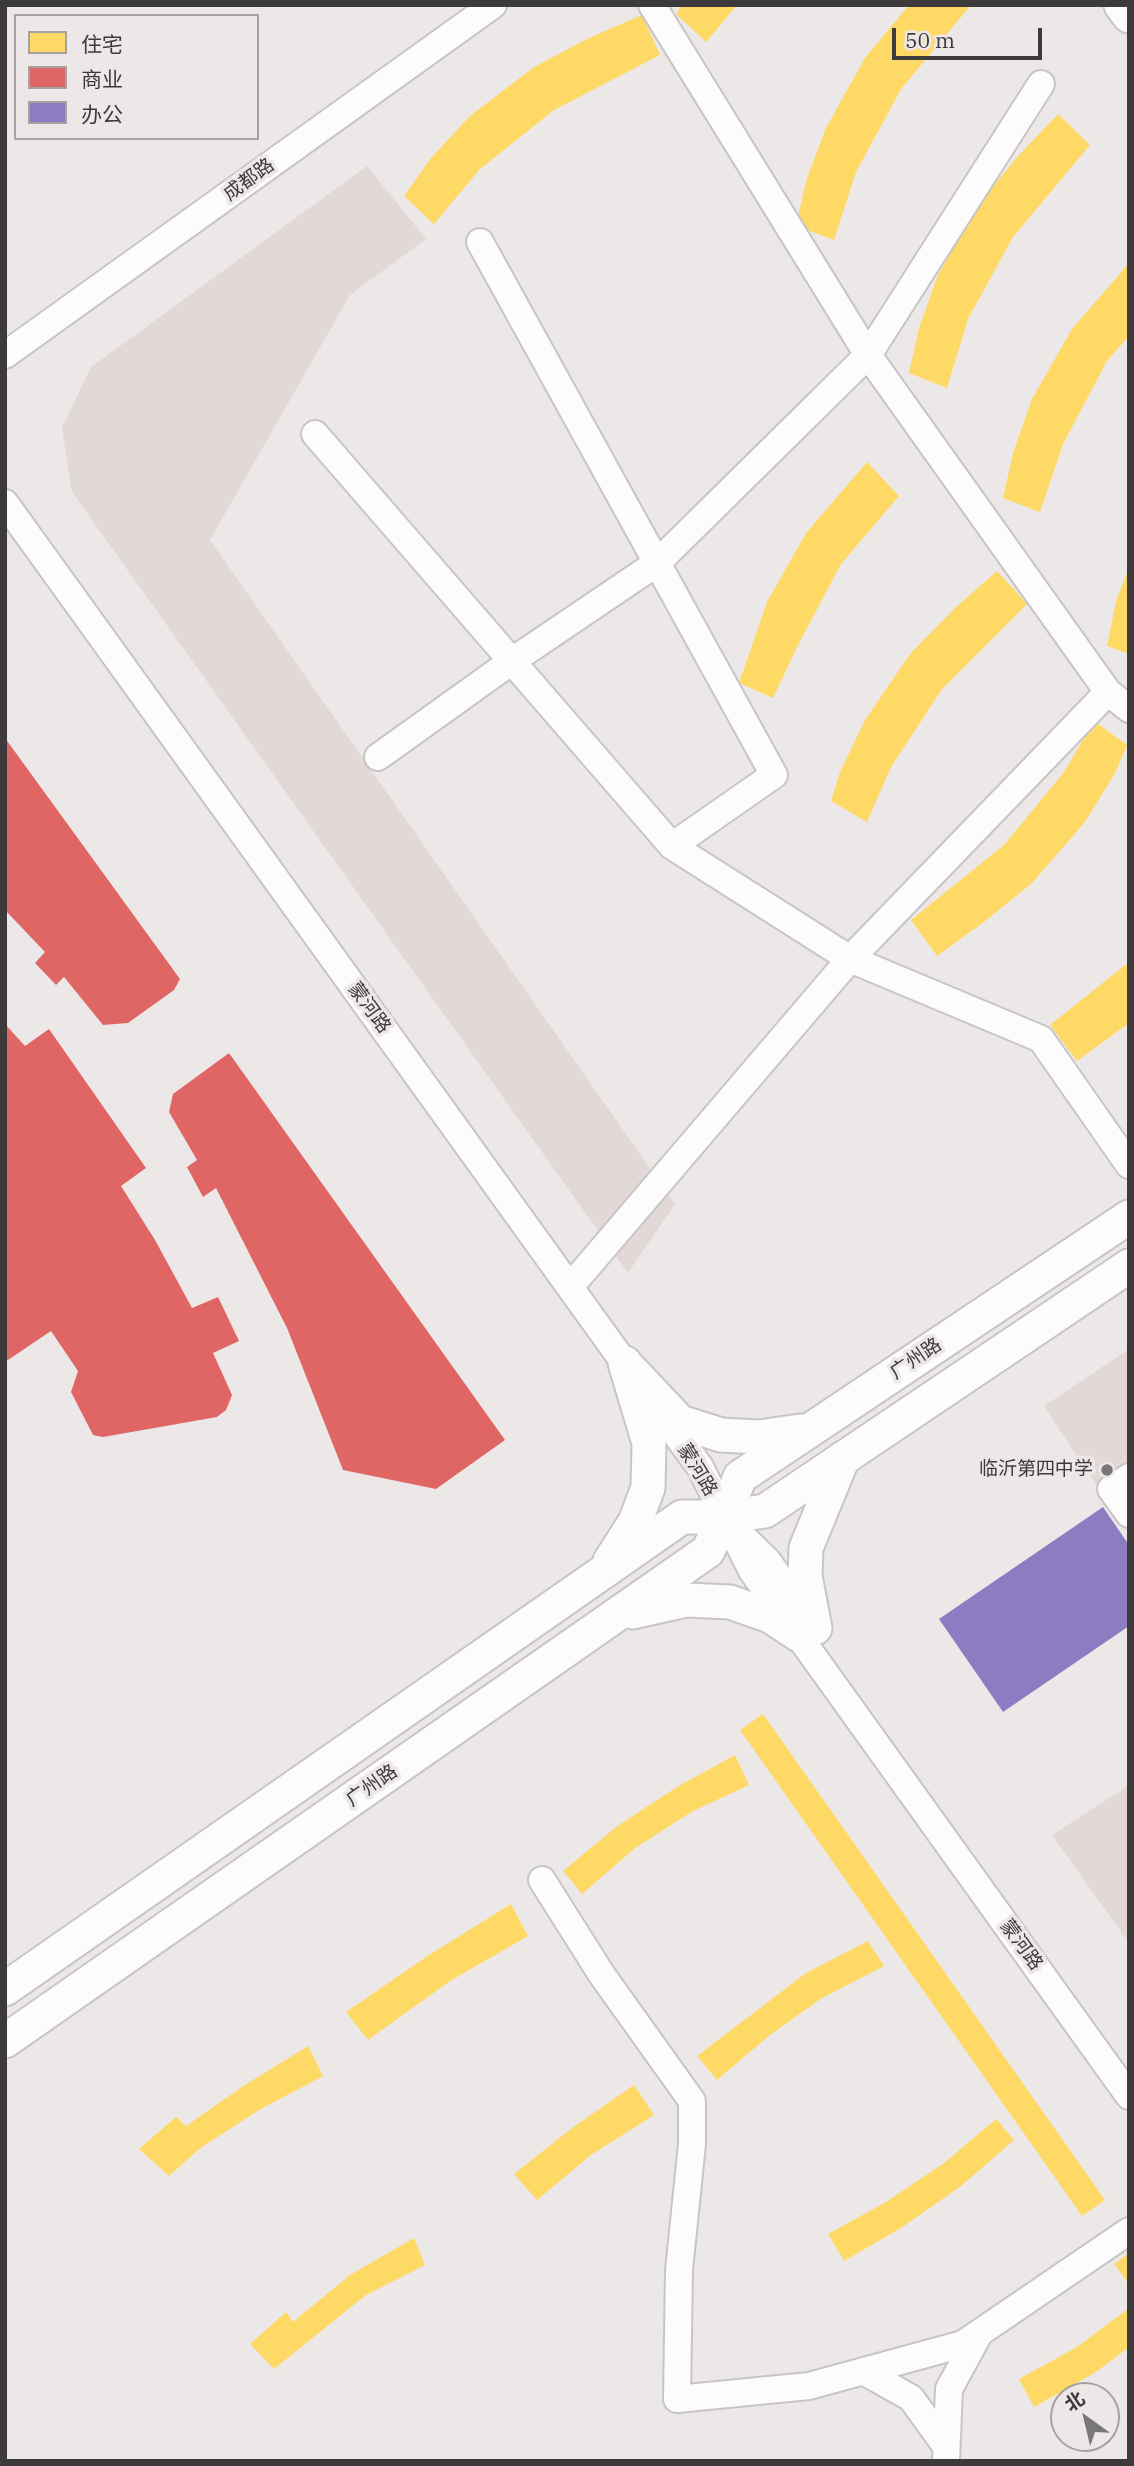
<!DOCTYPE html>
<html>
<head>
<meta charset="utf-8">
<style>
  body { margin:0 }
  #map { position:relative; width:1134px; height:2466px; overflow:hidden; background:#ede8e8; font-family:"IBM Plex Serif","Noto Sans SC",serif }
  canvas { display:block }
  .frame { position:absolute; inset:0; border:7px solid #3c3a3a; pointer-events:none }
  .legend { position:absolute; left:14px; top:14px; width:245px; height:126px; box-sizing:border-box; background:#eee7e7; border:2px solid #a7a2a2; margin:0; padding:9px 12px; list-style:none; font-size:21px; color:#3c3a3a }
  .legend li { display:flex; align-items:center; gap:14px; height:35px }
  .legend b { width:35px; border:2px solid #a7a2a2 }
  .north { position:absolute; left:1050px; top:2382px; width:70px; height:70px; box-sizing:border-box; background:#eee7e7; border:2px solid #a7a2a2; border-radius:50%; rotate:326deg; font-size:19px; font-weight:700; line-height:28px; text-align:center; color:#3c3a3a }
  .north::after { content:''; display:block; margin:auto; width:24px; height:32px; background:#7a7777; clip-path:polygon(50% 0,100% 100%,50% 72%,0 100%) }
  .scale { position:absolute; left:892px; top:28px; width:150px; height:32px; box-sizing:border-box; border:4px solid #3c3a3a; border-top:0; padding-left:9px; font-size:21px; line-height:24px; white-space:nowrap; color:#3c3a3a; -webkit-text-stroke:5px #eee7e7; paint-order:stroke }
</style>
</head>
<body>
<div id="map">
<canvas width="1134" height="2466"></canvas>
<div class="frame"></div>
<ul class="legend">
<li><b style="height:19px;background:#ffd966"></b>住宅</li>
<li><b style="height:19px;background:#e06666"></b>商业</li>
<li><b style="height:19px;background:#8e7cc3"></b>办公</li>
</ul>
<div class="north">北</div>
<div class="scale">50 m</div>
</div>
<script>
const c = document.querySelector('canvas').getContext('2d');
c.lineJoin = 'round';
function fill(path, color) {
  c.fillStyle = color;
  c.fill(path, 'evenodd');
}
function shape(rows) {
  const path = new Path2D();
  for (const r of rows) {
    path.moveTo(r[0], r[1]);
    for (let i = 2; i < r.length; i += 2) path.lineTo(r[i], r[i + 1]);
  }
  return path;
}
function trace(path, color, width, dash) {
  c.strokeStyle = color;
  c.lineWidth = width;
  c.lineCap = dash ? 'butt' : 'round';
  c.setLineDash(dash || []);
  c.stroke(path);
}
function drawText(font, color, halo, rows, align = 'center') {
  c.font = font + ' "IBM Plex Serif","Noto Sans SC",serif';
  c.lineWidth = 7;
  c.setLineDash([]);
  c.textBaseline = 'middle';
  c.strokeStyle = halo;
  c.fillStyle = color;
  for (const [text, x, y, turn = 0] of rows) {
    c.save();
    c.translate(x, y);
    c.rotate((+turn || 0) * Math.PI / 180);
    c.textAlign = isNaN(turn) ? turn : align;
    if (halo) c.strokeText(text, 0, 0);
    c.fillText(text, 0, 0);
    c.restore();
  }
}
fill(shape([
  [367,166,426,239,350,295,210,540,675,1204,628,1273,72,492,62,428,91,367],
  [1129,1349,1129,1534,1044,1406],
  [1129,1785,1129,1943,1052,1835]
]), '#e3d8d8');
fill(shape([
  [682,5,737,5,706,42,676,14],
  [909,5,971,5,901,89,856,172,834,240,796,226,806,181,826,128,865,58],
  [642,15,660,55,554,110,480,169,434,224,404,196,431,158,470,116,534,67,589,38],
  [1058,114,1090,145,1013,237,968,319,947,388,909,373,919,328,938,275,978,205,1018,156],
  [1129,263,1129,336,1107,361,1063,444,1040,512,1003,498,1013,453,1032,399,1072,329],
  [867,462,899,496,841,564,797,647,773,698,739,683,767,602,806,533],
  [1129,568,1129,654,1107,646,1116,601],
  [997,571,1027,604,942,689,891,767,867,822,831,801,840,772,865,720,910,654,954,609],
  [1094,721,1127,745,1115,773,1085,822,1032,883,984,922,937,956,911,920,1004,845,1064,772],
  [1129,962,1129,1023,1077,1061,1050,1025],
  [763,1714,1105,2200,1082,2216,740,1730],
  [735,1755,749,1785,693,1811,635,1848,582,1894,563,1871,616,1827,677,1787],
  [511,1904,528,1936,450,1981,368,2040,346,2012,429,1955],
  [868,1941,884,1966,822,1998,770,2035,717,2080,697,2056,806,1973],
  [308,2046,323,2076,259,2110,199,2149,169,2176,139,2149,176,2117,186,2126,245,2085],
  [634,2085,654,2115,591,2155,537,2200,514,2174,572,2128],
  [996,2119,1014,2140,961,2186,901,2228,844,2261,828,2234,886,2202,944,2163],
  [414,2238,425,2265,366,2295,274,2369,250,2344,286,2312,293,2322,350,2275],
  [1129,2253,1129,2284,1114,2264],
  [1129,2308,1129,2347,1096,2372,1034,2407,1019,2379,1077,2347]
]), '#ffd966');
fill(shape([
  [5,738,180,979,174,990,128,1023,103,1025,64,977,56,985,35,963,45,952,5,910],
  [5,1024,25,1046,49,1029,146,1168,121,1186,155,1240,192,1308,218,1297,239,1341,213,1353,232,1395,226,1410,217,1417,103,1437,93,1435,71,1392,78,1371,51,1331,5,1362],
  [229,1053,505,1440,436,1489,343,1470,287,1328,216,1188,203,1197,187,1167,197,1160,169,1112,173,1094]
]), '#e06666');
fill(shape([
  [1103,1507,1129,1545,1129,1626,1003,1712,939,1619]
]), '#8e7cc3');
const minor = shape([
  [652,5,868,355,1108,692,1129,709],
  [480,242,774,775,672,846],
  [5,355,493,5],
  [315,434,672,846,850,959,1041,1039,1129,1165],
  [5,503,636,1379],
  [378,757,512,661,657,563,868,355,1041,84],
  [570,1287,850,959,1108,692],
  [658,1410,700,1467,752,1571,1129,2096],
  [1129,1477,1111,1489,1129,1514],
  [740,1534,767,1560,802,1609],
  [542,1880,602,1975,692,2101,692,2144,679,2270,677,2399,809,2386,963,2344,1129,2231],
  [863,2371,911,2398,945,2445],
  [946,2461,949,2389,979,2334]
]);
const major = shape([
  [1121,5,1129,16],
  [631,1370,680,1422,721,1435,759,1437,800,1431],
  [610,1561,635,1522,648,1488,649,1443,625,1363],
  [633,1612,687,1600,730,1602,770,1616,799,1635],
  [815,1628,805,1576,806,1548,843,1458],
  [5,1989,682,1517,724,1517,765,1511,1129,1266],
  [5,2041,708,1551,724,1517,740,1477,1129,1217]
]);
trace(minor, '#c9c5c5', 30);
trace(major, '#c9c5c5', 37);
trace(minor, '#fcfcfc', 26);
trace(major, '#fcfcfc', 33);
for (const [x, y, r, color] of [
  [1107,1470,7,"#7a7777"]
]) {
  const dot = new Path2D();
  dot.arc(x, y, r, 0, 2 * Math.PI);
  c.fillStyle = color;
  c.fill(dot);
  trace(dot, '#eee7e7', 2.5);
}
drawText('19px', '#3c3a3a', '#eee7e7', [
  ["成都路",249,180,-36],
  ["蒙河路",369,1008,54],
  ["广州路",916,1359,-34],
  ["蒙河路",697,1470,59],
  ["广州路",372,1786,-35],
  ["蒙河路",1021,1945,54]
]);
drawText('19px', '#3c3a3a', '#eee7e7', [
  ["临沂第四中学",1093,1470]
], 'right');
</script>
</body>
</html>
